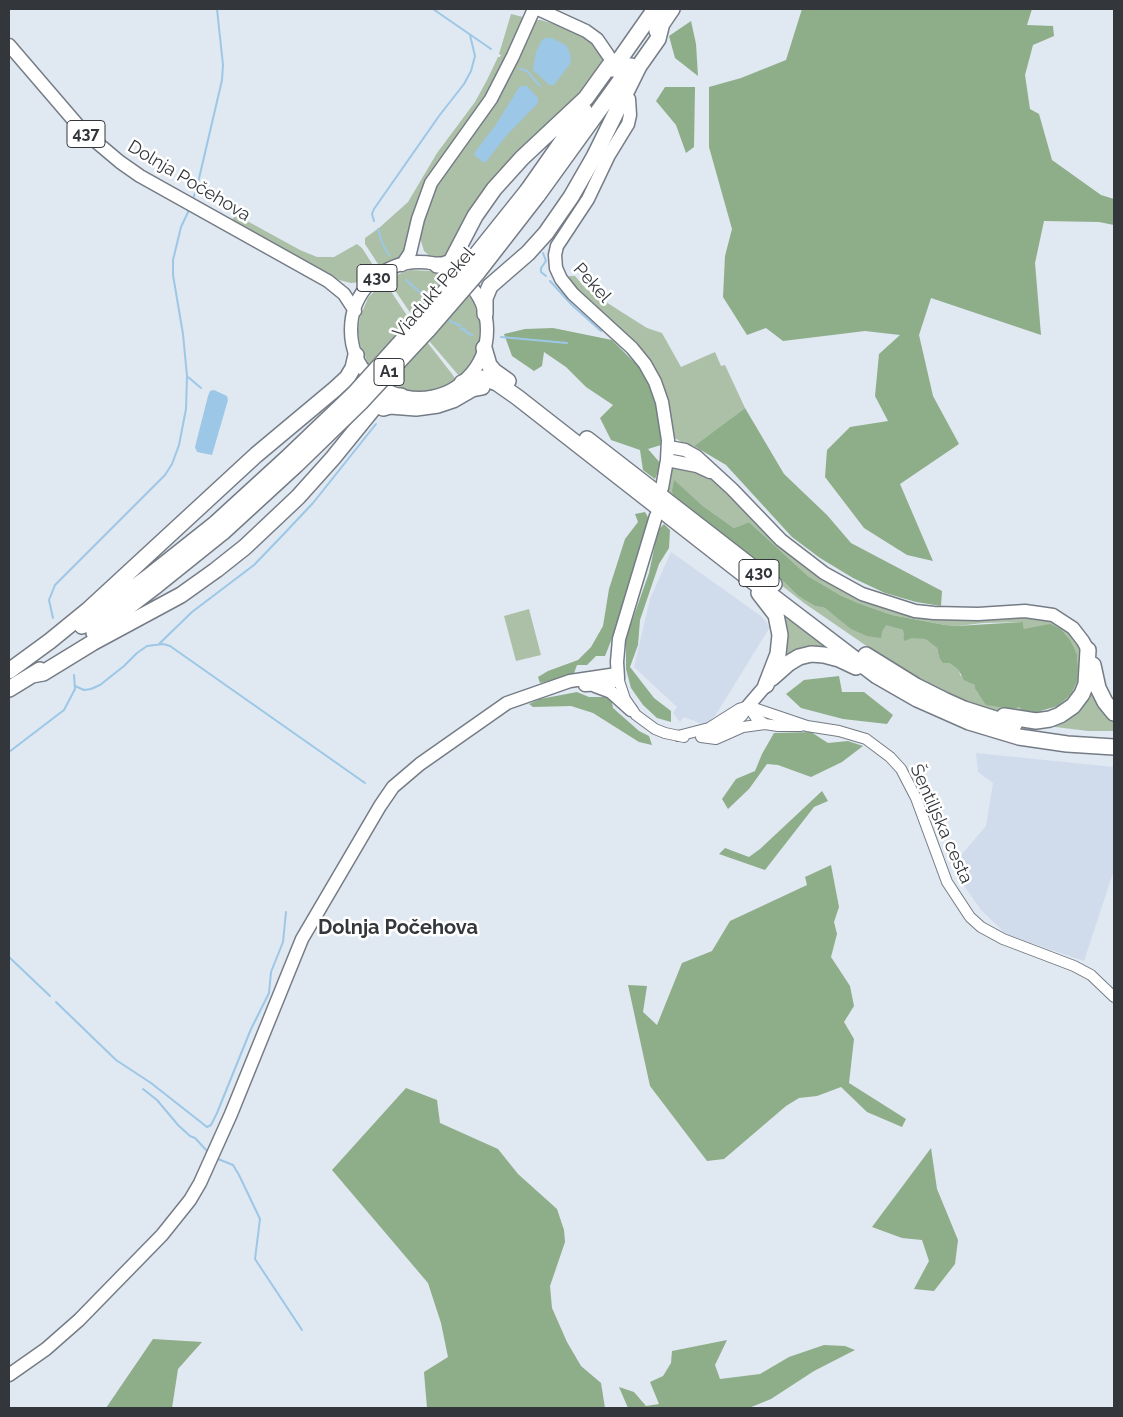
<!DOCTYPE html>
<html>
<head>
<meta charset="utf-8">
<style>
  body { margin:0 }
  #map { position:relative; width:1123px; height:1417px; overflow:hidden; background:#e0e8f2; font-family:Raleway,sans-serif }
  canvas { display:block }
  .frame { position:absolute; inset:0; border:10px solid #33363a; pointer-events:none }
</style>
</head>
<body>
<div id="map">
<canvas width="1123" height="1417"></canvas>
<div class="frame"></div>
</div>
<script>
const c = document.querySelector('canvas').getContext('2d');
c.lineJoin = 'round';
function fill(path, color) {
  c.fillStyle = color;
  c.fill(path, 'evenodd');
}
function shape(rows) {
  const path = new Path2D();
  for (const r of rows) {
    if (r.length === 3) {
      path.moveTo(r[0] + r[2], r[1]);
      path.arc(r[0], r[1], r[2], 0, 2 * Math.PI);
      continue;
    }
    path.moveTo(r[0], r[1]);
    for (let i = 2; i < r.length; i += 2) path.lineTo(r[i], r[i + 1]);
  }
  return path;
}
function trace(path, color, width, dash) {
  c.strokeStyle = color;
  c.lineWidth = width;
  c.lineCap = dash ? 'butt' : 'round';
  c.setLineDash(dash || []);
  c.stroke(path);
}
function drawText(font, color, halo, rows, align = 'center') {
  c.font = font + ' Raleway,sans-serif';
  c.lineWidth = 5;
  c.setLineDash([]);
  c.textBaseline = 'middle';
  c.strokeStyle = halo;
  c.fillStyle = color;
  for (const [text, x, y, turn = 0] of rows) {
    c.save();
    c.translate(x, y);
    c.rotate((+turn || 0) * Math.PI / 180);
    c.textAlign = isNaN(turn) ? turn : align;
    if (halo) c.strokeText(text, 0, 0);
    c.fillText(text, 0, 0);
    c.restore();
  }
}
fill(shape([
  [671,552,761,616,770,627,715,716,705,725,684,717,680,722,673,713,677,707,634,667,650,599],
  [976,753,1114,767,1114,870,1084,961,1007,935,981,910,951,867,986,826,993,783,978,772]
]), '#d0dcec');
fill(shape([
  [511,14,523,17,505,62,487,95,440,161,409,246,399,259,380,267,365,244,365,238,379,228,408,202,437,153,475,102,487,80,498,57,500,57,501,55,499,54],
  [534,20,541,20,563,27,593,41,608,62,446,257,438,259,431,257,424,251,420,238,421,228,432,193],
  [238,216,300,250,317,257,334,257,357,244,362,248,376,270,361,282,351,283,339,280,231,221,234,217],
  [410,270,430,271,448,277,469,296,474,303,480,322,479,344,474,358,460,377,430,342,390,283,388,278],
  [570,276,575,276,586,289,620,311,647,328,662,333,681,367,715,352,721,366,725,365,745,408,694,446,683,443,675,438,672,431,670,413,662,387,567,279],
  [384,281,410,320,452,374,456,380,452,383,429,392,411,391,388,383,369,366,360,344,358,331,360,317,368,298],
  [674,466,708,475,872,603,1033,615,1048,618,1071,632,1080,646,1084,659,1076,696,1049,716,1004,713,974,705,914,677,887,660,804,603,679,505,666,491,670,473],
  [674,481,703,506,734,528,749,522,808,576,840,595,858,603,892,615,945,625,957,626,983,623,1023,622,1024,629,1061,629,1071,641,1077,654,1078,667,1070,695,1058,706,1045,711,1020,707,1013,709,979,695,975,689,975,685,960,675,959,669,939,657,937,648,925,639,903,635,903,630,886,624,882,632,837,617,825,608,815,606,798,596,778,576,761,565,673,495],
  [773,604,839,655,779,668],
  [529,609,541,655,516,661,504,616],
  [1089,685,1114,717,1114,731,1088,731,1039,725]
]), '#acc0a8');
fill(shape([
  [802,9,1032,9,1027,25,1053,26,1054,36,1033,45,1025,75,1030,109,1039,114,1052,160,1101,195,1114,199,1114,225,1099,222,1044,221,1035,263,1041,335,931,298,919,335,933,396,959,444,900,484,933,561,907,555,864,528,825,477,827,450,850,427,888,421,875,396,879,354,900,335,865,331,783,341,766,328,747,335,723,297,725,256,732,229,709,147,709,87,741,78,786,60],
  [691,21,696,44,698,76,675,58,669,36],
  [665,87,695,87,694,147,686,153,676,125,656,101],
  [553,328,612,340,644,372,659,409,661,445,648,449,661,464,655,479,643,470,640,450,611,440,600,418,613,405,586,387,566,367,544,352,542,366,534,371,512,356,504,334,525,329],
  [745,408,784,474,827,515,851,543,942,591,941,606,916,602,885,593,853,578,820,558,792,537,726,465,694,446],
  [674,480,703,506,734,528,749,522,808,576,840,595,858,603,892,615,945,625,957,626,1023,622,1024,629,1050,624,1061,629,1071,641,1077,654,1078,667,1077,681,1070,695,1058,706,1033,713,1023,713,1020,707,1013,709,986,705,975,689,975,685,964,680,958,669,949,663,943,663,939,657,937,648,925,639,912,638,904,641,903,630,886,625,882,632,881,638,867,636,851,629,825,608,815,606,798,596,778,576,761,565,673,495,672,491],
  [645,512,649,519,620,618,605,656,596,656,587,665,577,665,573,676,540,683,538,677,548,671,578,660,591,647,603,626,609,589,625,539,638,522,635,514],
  [664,524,670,530,669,548,659,564,640,620,638,645,630,667,654,698,671,711,671,722,657,718,643,705,631,688,626,669,626,638,649,573,658,530],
  [839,676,842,692,864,692,893,715,887,724,843,719,801,708,786,694,804,680],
  [577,692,589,697,611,697,613,708,639,731,649,736,652,745,639,742,593,713,571,706,533,707,529,704,540,699],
  [811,732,828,743,848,741,863,746,842,762,811,777,778,765,767,764,749,789,728,809,722,799,736,779,755,771,762,754,774,733],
  [822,791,828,801,814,807,765,870,719,854,725,848,749,857,760,849],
  [831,865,839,907,834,922,837,934,831,957,850,986,854,1006,844,1022,854,1039,849,1083,906,1119,902,1127,867,1112,841,1087,817,1096,799,1098,786,1106,724,1159,707,1161,650,1086,628,985,647,986,643,1012,657,1025,682,963,712,951,730,921,807,885,805,877],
  [406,1088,437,1100,440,1123,498,1149,518,1174,557,1209,564,1230,565,1242,550,1286,552,1308,567,1342,581,1366,601,1383,605,1408,427,1408,424,1372,448,1357,441,1323,428,1283,332,1170],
  [931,1148,937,1189,958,1240,955,1264,934,1291,914,1289,929,1261,922,1240,902,1238,872,1227],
  [153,1339,202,1342,178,1369,172,1408,106,1408],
  [727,1340,715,1365,720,1379,760,1374,789,1357,824,1345,845,1346,855,1350,814,1371,771,1399,749,1408,628,1408,619,1387,634,1392,646,1406,659,1404,650,1382,663,1376,671,1363,672,1351]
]), '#8ead89');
fill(shape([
  [546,38,552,38,567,46,571,57,570,64,554,85,549,85,533,70,536,52,542,40],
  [520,86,527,86,538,98,538,103,506,136,486,162,483,162,474,155,475,152,495,126],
  [214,390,227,396,228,400,212,455,197,452,195,447,208,396,210,391]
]), '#9cc7e6');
trace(shape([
  [433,9,491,49],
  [520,69,527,71,540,86],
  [193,199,197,187,222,80,223,65,217,9],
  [374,221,372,214,374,209,439,116,464,84,471,71,475,56,470,35],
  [378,229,383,245,389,255],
  [543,253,546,261,541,268,541,272,546,276],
  [406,280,430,301],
  [550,281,572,305,601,331],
  [448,318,451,322,460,325,462,330,465,329,466,332,472,335],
  [501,337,567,343],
  [188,377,201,388],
  [53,618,49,600,55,585,165,475,172,464,179,445,186,409,187,376,183,334,173,275,173,260,181,227,190,208],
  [159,644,192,612,254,565,280,538,313,503,376,424],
  [75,686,84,690,91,689,100,685,124,666,137,653,147,646,163,644,170,646,365,783],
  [9,752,64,710,75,689,74,675],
  [9,957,50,996],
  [56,1002,116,1060,151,1083,207,1127,211,1125,217,1113,251,1029,269,993,271,972,283,942,286,912],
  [143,1089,157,1100,178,1125,190,1136,195,1138,207,1151],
  [218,1159,233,1165,239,1175,260,1219,255,1259,302,1330]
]), '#9cc7e6', 2);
const minor = shape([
  [618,678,625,699,636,715,655,729,665,733,684,737],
  [748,706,756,718,765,724,778,726,801,726],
  [710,735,723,729,735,722,742,716,748,707],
  [678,736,709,728,739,709,748,706,807,726,839,731,866,739,890,757,901,769,916,798,947,882,970,917,981,927,1003,939,1074,966,1091,975,1114,997],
  [701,737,716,739,743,727,765,724]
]);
const major = shape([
  [538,9,586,31,597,39,608,55],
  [9,45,82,130,120,162,140,176,328,281,344,294,355,311],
  [629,99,630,115,628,124,609,155,588,199,557,246,555,255,556,268,561,279,573,294,632,348,645,364,655,382,662,402,668,440,667,460,662,488],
  [419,330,68],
  [402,265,410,253,418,219,431,183,491,99,513,56,534,9],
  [669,447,685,450,696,456,732,489,781,540,824,573,862,594,915,611,934,613,978,614,1025,611,1053,615,1073,628,1083,641,1088,650],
  [667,460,697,466,710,472],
  [585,685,609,684,618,678,617,662,619,639,656,516],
  [595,686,611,692,631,710],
  [748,706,766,685],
  [9,1375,46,1349,79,1320,162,1235,190,1200,200,1183,231,1114,302,939,380,806,393,787,420,764,507,703,570,681,617,674]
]);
const highway = shape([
  [657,31,672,9],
  [613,69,655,9],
  [528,190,584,110],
  [537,196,631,66],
  [437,265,443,265,451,262,475,216,494,189,522,158,586,98,609,66,618,60],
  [485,314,485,298,490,286,528,253,546,233,571,197,594,157,639,66,658,39,662,23],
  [484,348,489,365,494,371,508,381],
  [462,383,472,380,484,378,497,383,517,397,742,573,877,676,917,699,969,722,1019,737,1067,744,1114,747],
  [383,408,390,406,416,408,438,405,453,400,472,389,482,387],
  [587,439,774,584],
  [759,593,776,615,780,635,778,654,766,685],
  [82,626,148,577,216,523],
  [94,633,157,585,223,532],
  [866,655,916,686,944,700,964,709,1014,725],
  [1093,665,1098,688,1105,702,1114,713],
  [9,671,50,641,88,610,256,455,335,389,347,378,353,368,356,355],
  [32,675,43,673,92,643,181,595,216,570,245,547,298,497,333,458,376,405,386,398,401,396],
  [772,678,789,663,799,657,811,654,824,655,839,659,856,667],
  [9,689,40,670],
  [1004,716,1036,721,1050,719,1060,715,1073,706,1082,694,1086,684,1088,650]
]);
trace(minor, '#757c85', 12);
trace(major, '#757c85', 15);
trace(highway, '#757c85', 18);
trace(minor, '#fff', 10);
trace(major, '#fff', 12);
trace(highway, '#fff', 15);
const highwayBridge = shape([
  [216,523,287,458,354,394,419,322,468,265,528,190],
  [223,532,296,465,362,401,427,331,478,272,537,196]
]);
trace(highwayBridge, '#757c85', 18, []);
trace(highwayBridge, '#fff', 15);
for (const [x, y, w] of [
  [86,134,38],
  [377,278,40],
  [389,372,30],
  [759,573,40]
]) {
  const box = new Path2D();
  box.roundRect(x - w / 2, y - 13.5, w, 27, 4);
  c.fillStyle = '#fff';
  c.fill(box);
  trace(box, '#33363a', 1);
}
drawText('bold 16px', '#33363a', null, [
  ["437",86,134],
  ["430",377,278],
  ["A1",389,372],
  ["430",759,573]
]);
drawText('18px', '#33363a', '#fff', [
  ["Dolnja Počehova",189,181,31],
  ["Pekel",592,283,48],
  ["Viadukt Pekel",434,293,-49],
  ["Šentiljska cesta",941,824,66]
]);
drawText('bold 20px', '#33363a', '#fff', [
  ["Dolnja Počehova",398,928]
]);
</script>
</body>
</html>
